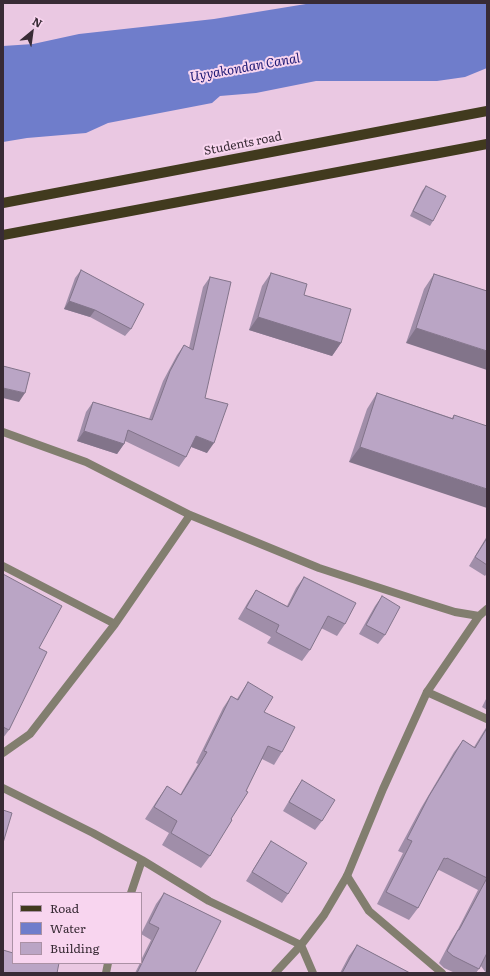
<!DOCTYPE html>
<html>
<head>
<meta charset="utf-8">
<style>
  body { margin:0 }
  #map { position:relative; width:490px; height:976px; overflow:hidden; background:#eac8e2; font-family:Literata,serif }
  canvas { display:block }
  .frame { position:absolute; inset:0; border:4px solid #382b35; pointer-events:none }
  .legend { position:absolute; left:12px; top:892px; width:130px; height:72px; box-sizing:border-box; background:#f8d5ef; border:1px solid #ab91a5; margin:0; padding:5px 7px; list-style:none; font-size:12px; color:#382b35 }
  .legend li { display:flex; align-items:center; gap:8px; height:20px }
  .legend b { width:20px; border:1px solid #ab91a5 }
  .north { position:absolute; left:12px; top:12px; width:40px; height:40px; -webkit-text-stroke:3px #f8d5ef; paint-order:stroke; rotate:29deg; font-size:11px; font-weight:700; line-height:16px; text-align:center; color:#382b35 }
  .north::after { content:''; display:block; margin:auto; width:14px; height:18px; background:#382b35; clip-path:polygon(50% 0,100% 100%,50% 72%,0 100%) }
</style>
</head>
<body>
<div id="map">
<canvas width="490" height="976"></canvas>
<div class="frame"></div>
<ul class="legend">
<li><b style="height:5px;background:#413a1e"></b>Road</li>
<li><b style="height:11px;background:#6f7dcb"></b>Water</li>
<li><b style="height:11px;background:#baa5c5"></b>Building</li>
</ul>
<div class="north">N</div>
</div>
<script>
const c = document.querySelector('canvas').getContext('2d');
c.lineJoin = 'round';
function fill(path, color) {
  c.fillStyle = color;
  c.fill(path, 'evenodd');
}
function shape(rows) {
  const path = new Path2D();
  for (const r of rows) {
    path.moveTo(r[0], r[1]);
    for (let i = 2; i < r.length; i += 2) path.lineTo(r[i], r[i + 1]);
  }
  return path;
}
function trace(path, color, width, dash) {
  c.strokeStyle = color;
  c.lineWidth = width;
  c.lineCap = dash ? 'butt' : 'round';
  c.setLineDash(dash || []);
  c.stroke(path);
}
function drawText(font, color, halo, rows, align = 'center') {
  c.font = font + ' Literata,serif';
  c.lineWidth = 4;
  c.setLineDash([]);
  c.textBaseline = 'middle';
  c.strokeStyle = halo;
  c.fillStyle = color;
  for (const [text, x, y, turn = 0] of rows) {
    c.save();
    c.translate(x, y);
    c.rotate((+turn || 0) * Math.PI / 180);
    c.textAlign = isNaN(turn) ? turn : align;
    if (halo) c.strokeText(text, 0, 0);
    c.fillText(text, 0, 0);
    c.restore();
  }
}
fill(shape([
  [312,3,487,3,487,68,465,77,437,81,316,81,256,93,220,96,212,103,108,123,86,133,27,138,3,142,3,46,33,44,79,34,214,19]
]), '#6f7dcb');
trace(shape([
  [3,432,86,462,190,515,319,568,420,601,455,612,479,616,427,692,383,789,347,876,324,915,301,945,275,973],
  [3,566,115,624],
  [479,616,487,609],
  [3,753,30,734,115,624,190,515],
  [3,788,93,833,142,860,209,901,301,945,313,973],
  [131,893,142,860],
  [106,973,108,963]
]), '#827e6f', 8);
trace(shape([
  [427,692,487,719],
  [347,876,369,911,442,973]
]), '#827e6f', 8);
trace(shape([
  [3,203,487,111],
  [3,235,487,144]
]), '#413a1e', 10);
fill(shape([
  [426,186,433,221,430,226,410,216,422,191],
  [81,270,131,329,125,336,90,317,64,309,75,278],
  [271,273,304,295,341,343,332,356,249,330,262,286],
  [434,274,487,291,406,343,424,289],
  [210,277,205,398,207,453,191,447,186,457,179,467,125,441,124,444,117,454,77,441,86,412,93,402,149,419,163,381,177,355,184,345,189,348,203,287],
  [377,393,452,418,454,415,487,426,349,462,367,409],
  [487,536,487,573,485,576,469,566],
  [3,574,39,648,9,730,3,738],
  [304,577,345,624,337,636,321,628,310,650,302,661,267,643,271,637,238,619,248,602,256,590,287,606,296,588],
  [382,596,385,635,378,644,359,634,375,606],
  [248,682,264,712,282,752,274,765,262,759,231,819,210,856,201,868,162,845,169,833,145,819,158,799,167,786,180,795,198,764,196,763,223,708,231,696,237,699],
  [487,697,487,710,482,707],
  [487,726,487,973,486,973,481,966,476,973,455,973,444,968,439,963,450,942,457,931,478,890,439,870,438,871,437,871,418,908,409,920,377,904,403,853,398,851,421,808,454,752,463,740,474,747],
  [302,780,322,821,315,830,283,811,296,789],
  [271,841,288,894,282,903,246,881,265,850],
  [164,893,195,973,135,973,140,963,141,963,141,960,151,940,141,934,156,904],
  [357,945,410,973,340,973,349,956]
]), '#a08ea9');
fill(shape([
  [69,301,95,310,90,317,64,309],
  [258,317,341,343,332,356,249,330],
  [416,328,487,351,487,370,406,343],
  [3,388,25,393,19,402,3,398],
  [84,431,124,444,117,454,77,441],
  [196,436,214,443,207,453,189,446],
  [360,447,487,489,487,508,349,462]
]), '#82748a');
const building = shape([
  [426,186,446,196,433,221,413,211,426,186],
  [81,270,144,304,131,329,95,310,69,301,81,270],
  [271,273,307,284,304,295,351,309,341,343,258,317,271,273],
  [434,274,487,291,487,351,416,328,434,274],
  [210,277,231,282,205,398,228,404,214,443,196,436,186,457,128,430,124,444,84,431,93,402,152,420,170,371,184,345,193,350,210,277],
  [3,366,30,373,25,393,3,388,3,366],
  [377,393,453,419,454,415,487,426,487,489,360,447,377,393],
  [487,538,487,565,475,557,487,538],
  [3,574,62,606,39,648,47,652,9,730,3,727,3,574],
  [304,577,356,603,345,624,328,616,310,650,276,632,279,625,246,608,256,590,288,607,304,577],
  [382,596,400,607,385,635,366,625,382,596],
  [248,682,273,697,264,712,295,727,282,752,268,746,246,791,248,792,231,819,232,820,210,856,171,833,177,821,154,807,167,786,181,795,207,752,204,751,231,696,238,700,248,682],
  [487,728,487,953,479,969,453,956,447,951,458,930,459,930,487,878,447,858,446,859,444,858,418,908,386,892,412,841,407,839,429,796,463,740,475,748,487,728],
  [302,780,335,800,322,821,289,802,302,780],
  [3,810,12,813,3,843,3,810],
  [271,841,307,863,288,894,252,872,271,841],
  [164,893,221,921,195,973,137,973,159,928,149,923,164,893],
  [357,945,410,973,342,973,357,945],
  [3,950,13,953,13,963,59,963,57,973,3,973,3,950]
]);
fill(building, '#baa5c5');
trace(building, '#82748a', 1);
drawText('12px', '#382b35', '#f8d5ef', [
  ["Students road",243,144,-11]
]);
drawText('italic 13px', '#1d1974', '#f8d5ef', [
  ["Uyyakondan Canal",245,68,-10]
]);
</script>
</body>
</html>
